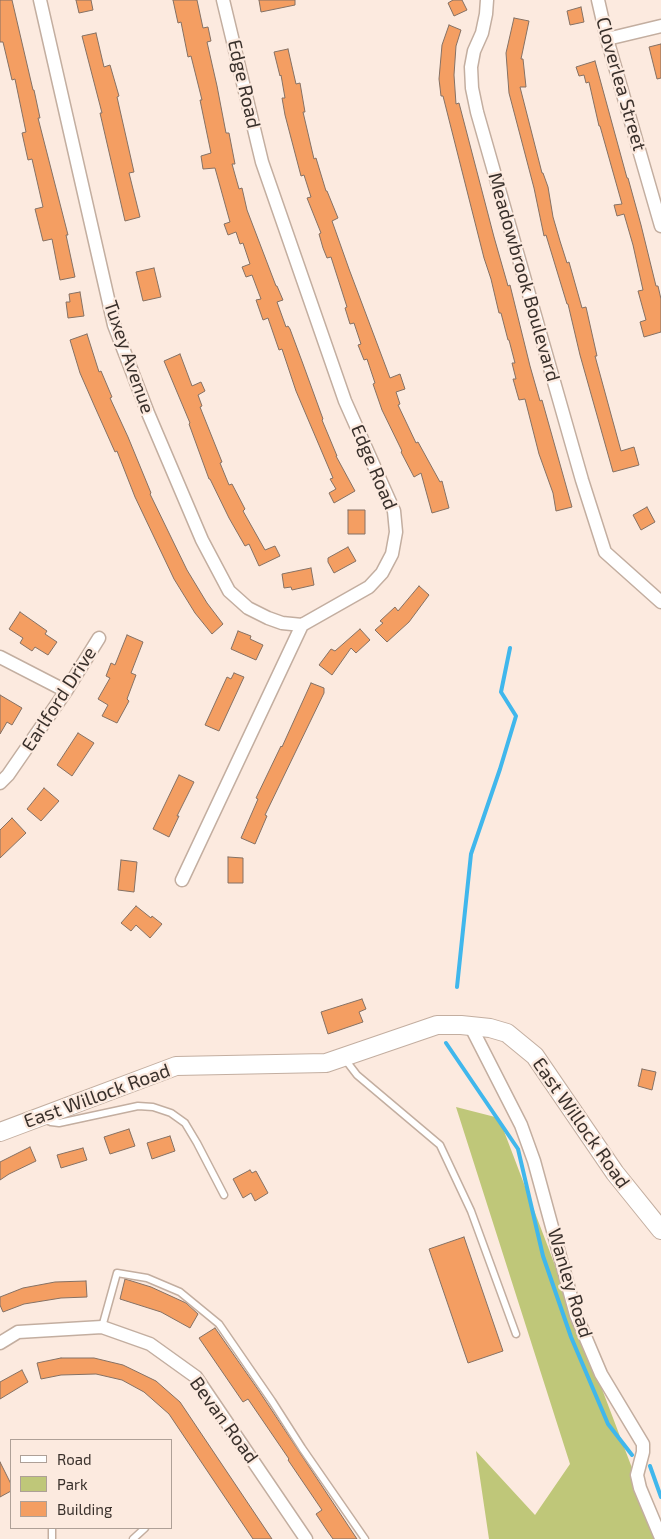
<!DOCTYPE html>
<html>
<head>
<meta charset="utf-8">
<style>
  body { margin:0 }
  #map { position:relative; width:661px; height:1539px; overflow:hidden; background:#fceadf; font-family:"Exo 2",sans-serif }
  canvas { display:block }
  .legend { position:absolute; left:10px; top:1439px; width:162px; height:90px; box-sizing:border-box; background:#fceadf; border:1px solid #aea097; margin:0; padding:6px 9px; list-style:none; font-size:15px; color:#39302b }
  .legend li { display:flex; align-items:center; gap:10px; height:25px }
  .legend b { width:25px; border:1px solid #aea097 }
</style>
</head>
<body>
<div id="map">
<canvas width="661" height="1539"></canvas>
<ul class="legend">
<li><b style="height:6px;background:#fff"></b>Road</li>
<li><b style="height:14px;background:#bfc779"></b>Park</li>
<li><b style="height:14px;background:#f49e62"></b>Building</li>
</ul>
</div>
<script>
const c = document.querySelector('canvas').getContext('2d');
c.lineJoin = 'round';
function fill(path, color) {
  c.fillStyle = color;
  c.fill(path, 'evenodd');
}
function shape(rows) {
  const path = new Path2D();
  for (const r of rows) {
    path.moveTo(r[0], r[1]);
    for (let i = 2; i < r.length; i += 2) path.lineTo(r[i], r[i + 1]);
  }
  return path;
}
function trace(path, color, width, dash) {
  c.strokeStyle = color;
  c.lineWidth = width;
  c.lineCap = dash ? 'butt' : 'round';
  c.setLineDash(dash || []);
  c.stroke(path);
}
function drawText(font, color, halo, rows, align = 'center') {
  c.font = font + ' "Exo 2",sans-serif';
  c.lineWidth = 4.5;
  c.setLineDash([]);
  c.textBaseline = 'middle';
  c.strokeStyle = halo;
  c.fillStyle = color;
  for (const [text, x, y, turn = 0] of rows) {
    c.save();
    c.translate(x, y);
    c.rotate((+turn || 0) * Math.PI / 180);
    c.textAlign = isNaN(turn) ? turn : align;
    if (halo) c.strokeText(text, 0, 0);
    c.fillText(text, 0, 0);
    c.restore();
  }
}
fill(shape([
  [456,1107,499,1118,659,1539,489,1539,476,1451,535,1515,570,1464]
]), '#bfc779');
trace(shape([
  [457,987,471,854,500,769,516,716,501,692,510,648],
  [446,1043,518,1149,543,1256,571,1337,608,1424,632,1455],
  [650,1466,661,1497]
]), '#40b7ec', 4);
const building = shape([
  [0,0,12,0,33,90,34,90,40,118,38,118,68,235,66,235,75,277,60,280,52,239,43,241,35,209,43,207,32,159,28,160,22,133,26,132,15,79,12,80,3,42,0,42,0,0],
  [76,0,91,0,93,10,79,13,76,0],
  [173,0,197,0,203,28,208,27,211,41,207,42,217,86,226,133,229,133,235,164,232,164,239,189,242,188,247,210,276,286,277,286,283,300,277,302,286,327,288,326,290,329,303,364,323,419,322,420,337,456,336,456,355,491,334,503,329,493,336,489,330,479,333,478,296,391,282,349,279,350,268,318,263,320,256,300,261,299,252,275,246,277,242,267,250,264,243,243,240,244,236,232,228,235,224,224,230,222,215,168,203,169,201,156,211,153,200,100,202,100,191,56,188,57,181,22,178,23,173,0],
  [259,0,295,0,295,5,261,12,259,0],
  [453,0,462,0,467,10,454,16,448,3,453,0],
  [581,7,584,22,570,25,567,11,581,7],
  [514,18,529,21,521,59,523,59,526,87,520,87,542,173,543,173,548,187,553,217,560,241,567,263,569,262,582,308,586,307,597,356,595,356,621,451,634,447,639,465,613,472,580,355,568,304,567,304,546,235,544,236,534,188,509,93,506,53,514,18],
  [449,25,461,30,456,46,454,75,456,104,459,103,494,237,508,286,510,285,530,366,540,401,542,400,572,507,556,511,553,493,539,454,525,399,519,400,513,379,516,379,512,363,515,363,509,340,508,340,501,313,499,313,491,279,484,258,443,96,441,96,439,79,442,45,449,25],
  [96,33,104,67,110,65,119,96,117,97,134,172,129,173,140,217,125,221,100,113,102,113,82,36,96,33],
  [661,44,661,78,657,79,649,47,661,44],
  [288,49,296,84,300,83,305,112,303,112,314,159,316,158,326,191,327,191,338,218,332,221,349,269,390,378,400,374,405,389,396,392,400,404,398,405,416,443,418,442,440,482,442,481,449,508,432,513,421,473,414,477,401,452,402,451,382,410,373,384,375,383,367,359,364,360,358,345,361,344,354,323,350,324,345,308,347,307,331,257,327,258,323,248,319,234,321,233,307,198,311,197,304,175,301,176,285,115,282,98,285,98,281,75,280,76,274,52,288,49],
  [595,61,627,178,628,178,641,225,656,286,658,286,661,299,661,332,644,337,640,322,646,320,638,291,643,290,633,245,624,214,617,216,614,205,622,204,600,126,599,126,589,82,586,83,584,75,579,76,576,67,595,61],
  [154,268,161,297,143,301,136,272,154,268],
  [80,292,84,316,68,318,66,302,70,302,69,294,80,292],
  [87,334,99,372,101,371,112,397,110,398,128,437,151,493,150,494,187,570,207,603,223,624,212,634,195,613,174,579,135,497,117,451,115,452,94,405,80,373,70,340,87,334],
  [180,354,192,386,201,382,205,391,198,395,202,406,200,407,222,462,220,463,229,485,232,484,245,509,243,511,265,550,275,546,280,556,259,566,249,544,245,546,229,518,210,479,209,479,189,424,190,423,164,361,180,354],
  [647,507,655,522,641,530,633,515,647,507],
  [348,510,365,510,365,534,348,534,348,510],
  [348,547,356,561,334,573,328,562,328,558,348,547],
  [311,568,314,585,292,590,291,587,284,588,282,574,311,568],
  [419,586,429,595,409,622,387,642,375,630,383,623,380,621,395,607,398,611,419,586],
  [20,612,47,631,45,634,57,642,48,655,35,647,32,651,20,643,23,638,9,629,20,612],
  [360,629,370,640,356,653,351,648,332,675,319,665,331,649,335,651,360,629],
  [238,631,251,636,250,639,263,645,256,660,231,649,238,631],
  [127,635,143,642,131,673,136,675,127,699,129,701,117,723,102,716,108,705,98,699,110,678,106,676,111,663,115,665,127,635],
  [234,673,244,677,219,731,205,725,227,677,231,679,234,673],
  [311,683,324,688,324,693,265,815,267,816,255,844,241,838,258,799,256,798,281,746,282,747,311,683],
  [0,695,22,708,12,725,7,722,0,734,0,695],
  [78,733,94,743,72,776,57,765,78,733],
  [179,775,194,782,177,816,179,816,169,837,153,829,179,775],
  [44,788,59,801,41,821,27,809,44,788],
  [12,818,26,833,0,858,0,830,12,818],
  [228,857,243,858,243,883,228,883,228,857],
  [121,860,137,862,134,892,118,890,121,860],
  [136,906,151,918,152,916,162,924,150,938,136,925,131,931,121,923,136,906],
  [362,999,366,1009,359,1012,363,1022,328,1034,321,1012,362,999],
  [642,1069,656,1072,652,1090,638,1086,642,1069],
  [129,1129,135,1146,110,1154,104,1137,129,1129],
  [170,1136,175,1151,152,1159,147,1143,170,1136],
  [30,1147,36,1161,9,1174,0,1180,0,1162,30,1147],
  [83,1148,87,1160,61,1168,57,1155,83,1148],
  [250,1170,252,1173,256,1171,268,1193,255,1201,251,1193,243,1198,233,1179,250,1170],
  [464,1237,503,1351,468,1363,429,1249,464,1237],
  [125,1279,151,1287,186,1303,198,1314,190,1328,161,1312,120,1299,125,1279],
  [86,1281,87,1297,61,1298,24,1304,3,1312,0,1305,0,1297,23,1288,55,1282,86,1281],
  [215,1328,259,1391,357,1539,333,1539,328,1532,316,1514,322,1510,288,1460,289,1459,248,1399,243,1402,199,1338,215,1328],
  [61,1358,94,1358,123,1365,156,1381,180,1402,272,1539,253,1539,169,1414,144,1392,122,1380,96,1374,61,1375,41,1379,37,1363,61,1358],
  [22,1370,28,1382,0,1399,0,1382,22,1370],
  [0,1462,11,1484,11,1491,0,1497,0,1462]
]);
fill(building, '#f49e62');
trace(building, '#857164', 1);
const lane = shape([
  [344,1058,357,1075,440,1145,471,1211,516,1334],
  [44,1119,51,1122,59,1123,138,1106,153,1107,171,1113,185,1123,197,1143,224,1195],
  [102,1327,117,1273,147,1278,180,1292,219,1324,272,1401,302,1448,365,1539],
  [52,1539,52,1528],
  [133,1539,145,1528]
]);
const street = shape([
  [40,0,114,325,148,413,202,540,229,591,248,608,268,618,282,623,302,625],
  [487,0,486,14,482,33,474,51,471,67,472,88,477,112,582,480,605,552,661,602],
  [598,0,607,39,661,226],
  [607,39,661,26],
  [0,657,66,691],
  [0,783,8,775,66,691,99,638],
  [182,880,302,625,369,587,382,573,392,554,396,532,394,511,345,401,262,162,223,0],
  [470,1025,521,1125,534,1161,576,1315,601,1374,643,1444,643,1452,637,1475,640,1488,661,1538],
  [0,1343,18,1332,102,1327,150,1344,196,1377,306,1539]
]);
const secondary = shape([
  [0,1132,176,1066,326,1063,437,1025,461,1025,490,1028,507,1033,535,1056,615,1173,661,1230]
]);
trace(lane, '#c3aea0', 9);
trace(street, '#c3aea0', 15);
trace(secondary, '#c3aea0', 20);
trace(lane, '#fff', 6);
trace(street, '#fff', 12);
trace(secondary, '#fff', 18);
drawText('19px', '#39302b', '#fceadf', [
  ["Edge Road",244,84,77],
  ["Cloverlea Street",621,84,74],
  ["Meadowbrook Boulevard",524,277,74],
  ["Tuxey Avenue",129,357,71],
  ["Edge Road",374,467,67],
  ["Earlford Drive",59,699,-57],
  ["East Willock Road",97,1096,-20],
  ["East Willock Road",581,1123,55],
  ["Wanley Road",570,1283,73],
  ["Bevan Road",224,1420,54]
]);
</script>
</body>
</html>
